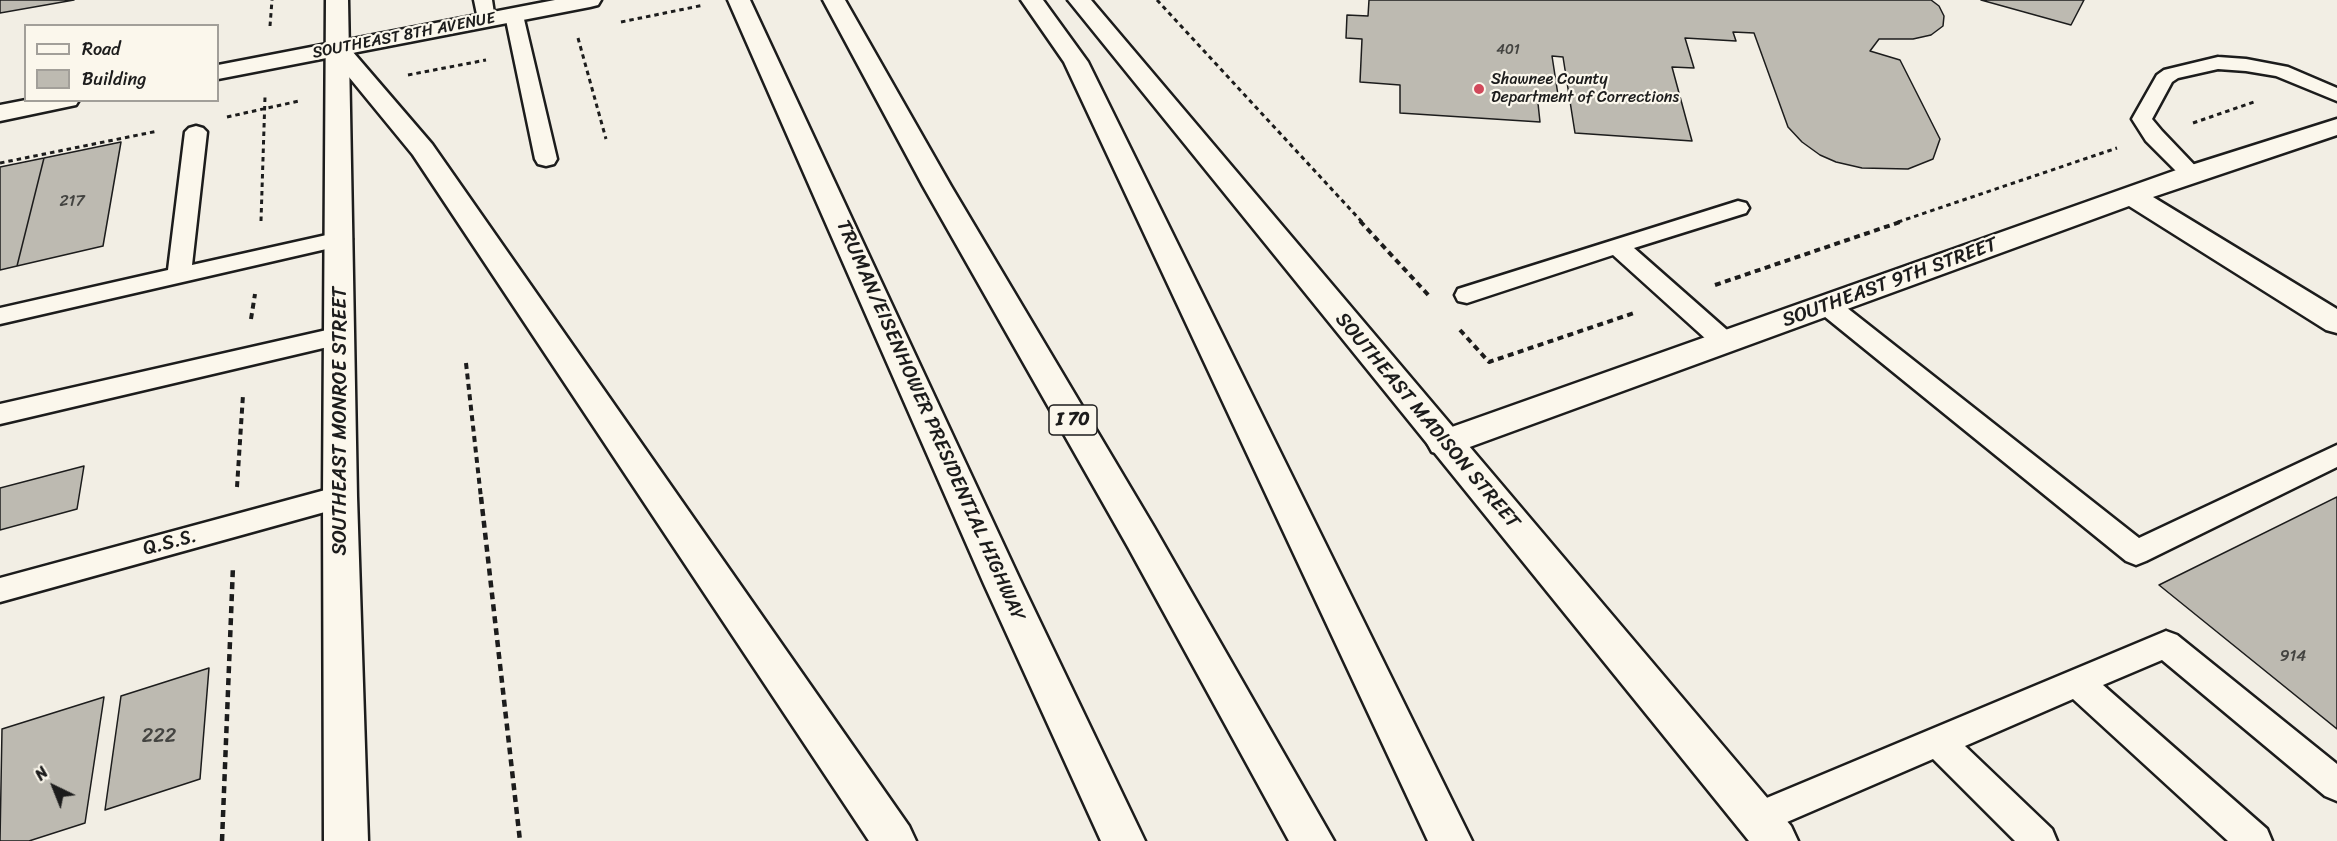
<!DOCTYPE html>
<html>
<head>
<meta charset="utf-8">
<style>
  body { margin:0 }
  #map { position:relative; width:2337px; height:841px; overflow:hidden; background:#f2eee4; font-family:Sriracha,sans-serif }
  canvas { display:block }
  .legend { position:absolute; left:24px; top:24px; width:195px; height:78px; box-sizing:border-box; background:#fbf7ec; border:2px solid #a29f99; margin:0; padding:8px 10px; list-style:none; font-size:18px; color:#1c1c1c }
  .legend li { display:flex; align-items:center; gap:12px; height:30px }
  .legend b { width:30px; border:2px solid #a29f99 }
  .north { position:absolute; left:24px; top:757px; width:60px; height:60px; -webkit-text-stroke:4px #fbf7ec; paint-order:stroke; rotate:317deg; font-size:16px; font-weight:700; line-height:24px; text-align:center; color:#1c1c1c }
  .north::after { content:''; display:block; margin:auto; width:21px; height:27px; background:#1c1c1c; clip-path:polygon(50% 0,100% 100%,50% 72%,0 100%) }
</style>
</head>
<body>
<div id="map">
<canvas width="2337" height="841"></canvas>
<ul class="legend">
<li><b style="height:8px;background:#fbf7ec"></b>Road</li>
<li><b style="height:16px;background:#bdbab1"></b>Building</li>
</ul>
<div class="north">N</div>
</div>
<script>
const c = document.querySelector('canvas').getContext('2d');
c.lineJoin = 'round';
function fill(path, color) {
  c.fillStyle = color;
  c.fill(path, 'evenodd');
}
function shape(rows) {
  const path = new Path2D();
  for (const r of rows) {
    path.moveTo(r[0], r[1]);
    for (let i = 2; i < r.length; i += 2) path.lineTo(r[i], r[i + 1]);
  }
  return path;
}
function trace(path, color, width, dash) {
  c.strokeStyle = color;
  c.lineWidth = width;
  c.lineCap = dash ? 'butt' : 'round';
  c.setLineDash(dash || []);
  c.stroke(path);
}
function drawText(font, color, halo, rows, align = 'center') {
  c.font = font + ' Sriracha,sans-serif';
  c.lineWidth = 4.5;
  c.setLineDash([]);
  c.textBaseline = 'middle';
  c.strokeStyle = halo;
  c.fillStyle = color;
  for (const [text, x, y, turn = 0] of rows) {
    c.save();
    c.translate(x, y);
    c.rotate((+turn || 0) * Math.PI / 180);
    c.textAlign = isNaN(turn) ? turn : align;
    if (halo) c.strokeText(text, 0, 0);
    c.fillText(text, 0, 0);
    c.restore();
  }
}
const building = shape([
  [0,0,74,0,0,13,0,0],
  [1369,0,1931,0,1939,6,1944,16,1943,26,1931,35,1913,39,1879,39,1870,51,1900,60,1940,139,1933,159,1908,169,1862,168,1836,162,1820,155,1802,142,1788,127,1754,33,1733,32,1736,41,1685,38,1694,68,1672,67,1692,141,1575,133,1563,57,1552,56,1558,95,1537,94,1540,122,1400,113,1400,85,1360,82,1362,39,1346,38,1347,15,1368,16,1369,0],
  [1981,0,2084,0,2071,25,1981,0],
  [121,142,103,246,17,266,44,158,121,142],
  [44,158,17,266,0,270,0,167,44,158],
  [84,466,77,509,0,530,0,488,84,466],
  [2337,497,2337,729,2159,585,2337,497],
  [209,668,200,779,105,810,121,696,209,668],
  [104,697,85,823,29,841,0,841,2,729,104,697]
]);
fill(building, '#bdbab1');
trace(building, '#1c1c1c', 1.5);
const lane = shape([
  [474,0,492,0,495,20,493,24,479,24,474,0],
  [514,9,521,11,523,15,557,159,554,164,546,166,538,164,535,159,505,15,507,11,514,9],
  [2218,57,2246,59,2288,67,2337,88,2337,101,2276,76,2246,71,2218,69,2178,78,2172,82,2152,119,2162,131,2203,174,2200,179,2192,181,2184,179,2146,141,2132,119,2157,75,2164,70,2218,57],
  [196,126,203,128,207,132,192,265,340,232,348,234,352,239,348,244,0,324,0,308,168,270,185,132,189,128,196,126],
  [1738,201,1746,203,1749,208,1746,213,1634,248,1735,337,1739,343,1735,349,1726,352,1717,349,1613,255,1467,303,1458,301,1455,295,1458,289,1738,201],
  [1828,298,1837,300,2139,538,2337,445,2337,467,2146,561,2136,565,2126,561,1819,312,1816,306,1819,300,1828,298],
  [340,327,349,330,353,336,349,342,0,424,0,404,340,327],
  [340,486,350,489,354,497,350,505,0,602,0,578,340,486],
  [2166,631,2177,635,2337,764,2337,801,2325,796,2162,660,2103,685,2267,829,2272,841,2228,841,2073,699,1965,746,2052,829,2057,841,2015,841,1933,759,1757,835,1745,831,1739,819,1745,807,2166,631]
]);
const street = shape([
  [2337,119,2337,135,2153,197,2337,309,2337,333,2326,330,2129,206,1456,452,1444,455,1432,452,1427,443,1432,434,2182,168,2337,119]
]);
const secondary = shape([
  [555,0,601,0,598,5,590,7,218,79,218,65,555,0],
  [26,100,79,100,76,105,0,121,0,105,26,100]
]);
const primary = shape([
  [326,0,348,0,357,497,368,841,324,841,323,497,326,0],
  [1068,0,1091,0,1791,826,1798,841,1749,841,1068,0]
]);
const highway = shape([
  [728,0,750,0,1022,584,1145,841,1101,841,984,584,728,0],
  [823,0,845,0,951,186,1154,527,1334,841,1289,841,1128,547,923,186,823,0],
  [1021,0,1043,0,1088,62,1472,841,1428,841,1064,62,1021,0],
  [338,42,346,44,432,144,909,826,916,841,869,841,413,155,326,49,330,44,338,42]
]);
trace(lane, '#1c1c1c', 5);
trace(street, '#1c1c1c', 5);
trace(secondary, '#1c1c1c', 5);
trace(primary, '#1c1c1c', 5);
trace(highway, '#1c1c1c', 5);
trace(shape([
  [1157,0,1362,222],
  [621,22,704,5],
  [270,26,272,0],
  [578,38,606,139],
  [408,75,486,60],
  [227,117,299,101],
  [2193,123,2254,102],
  [0,163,158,131],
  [261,221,265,97],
  [1898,222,2117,148]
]), '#1c1c1c', 3, [4.5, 4]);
trace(shape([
  [1360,221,1431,298],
  [1715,285,1903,221],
  [251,319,255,294],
  [1460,330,1489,362,1634,313],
  [466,363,481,498],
  [237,487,243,395]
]), '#1c1c1c', 4, [6, 4.5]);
trace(shape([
  [481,497,520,841],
  [222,841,233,566]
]), '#1c1c1c', 4.5, [7, 5]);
fill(lane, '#fbf7ec');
fill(street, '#fbf7ec');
fill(secondary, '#fbf7ec');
fill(primary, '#fbf7ec');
fill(highway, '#fbf7ec');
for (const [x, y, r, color] of [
  [1479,89,6,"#d1495b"]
]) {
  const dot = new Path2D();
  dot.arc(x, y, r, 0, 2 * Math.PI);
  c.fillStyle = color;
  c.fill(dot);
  trace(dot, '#fbf7ec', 2);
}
drawText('14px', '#444441', null, [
  ["401",1508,50]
]);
drawText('16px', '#1c1c1c', '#fbf7ec', [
  ["SOUTHEAST 8TH AVENUE",404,36,-11]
]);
drawText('16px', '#1c1c1c', '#fbf7ec', [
  ["Shawnee County",1491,80],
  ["Department of Corrections",1491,98]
], 'left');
drawText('16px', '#444441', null, [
  ["217",72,202],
  ["914",2293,657]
]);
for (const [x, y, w] of [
  [1073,420,48]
]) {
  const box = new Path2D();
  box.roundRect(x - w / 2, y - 15, w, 30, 4.5);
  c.fillStyle = '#fbf7ec';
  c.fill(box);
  trace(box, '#1c1c1c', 1.5);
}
drawText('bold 18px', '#1c1c1c', null, [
  ["I 70",1073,420]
]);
drawText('20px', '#1c1c1c', '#fbf7ec', [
  ["SOUTHEAST 9TH STREET",1890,283,-20],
  ["SOUTHEAST MONROE STREET",341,421,-90],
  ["TRUMAN/EISENHOWER PRESIDENTIAL HIGHWAY",930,421,66],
  ["SOUTHEAST MADISON STREET",1427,421,50],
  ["Q.S.S.",170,543,-15]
]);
drawText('20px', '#444441', null, [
  ["222",159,737]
]);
</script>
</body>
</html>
